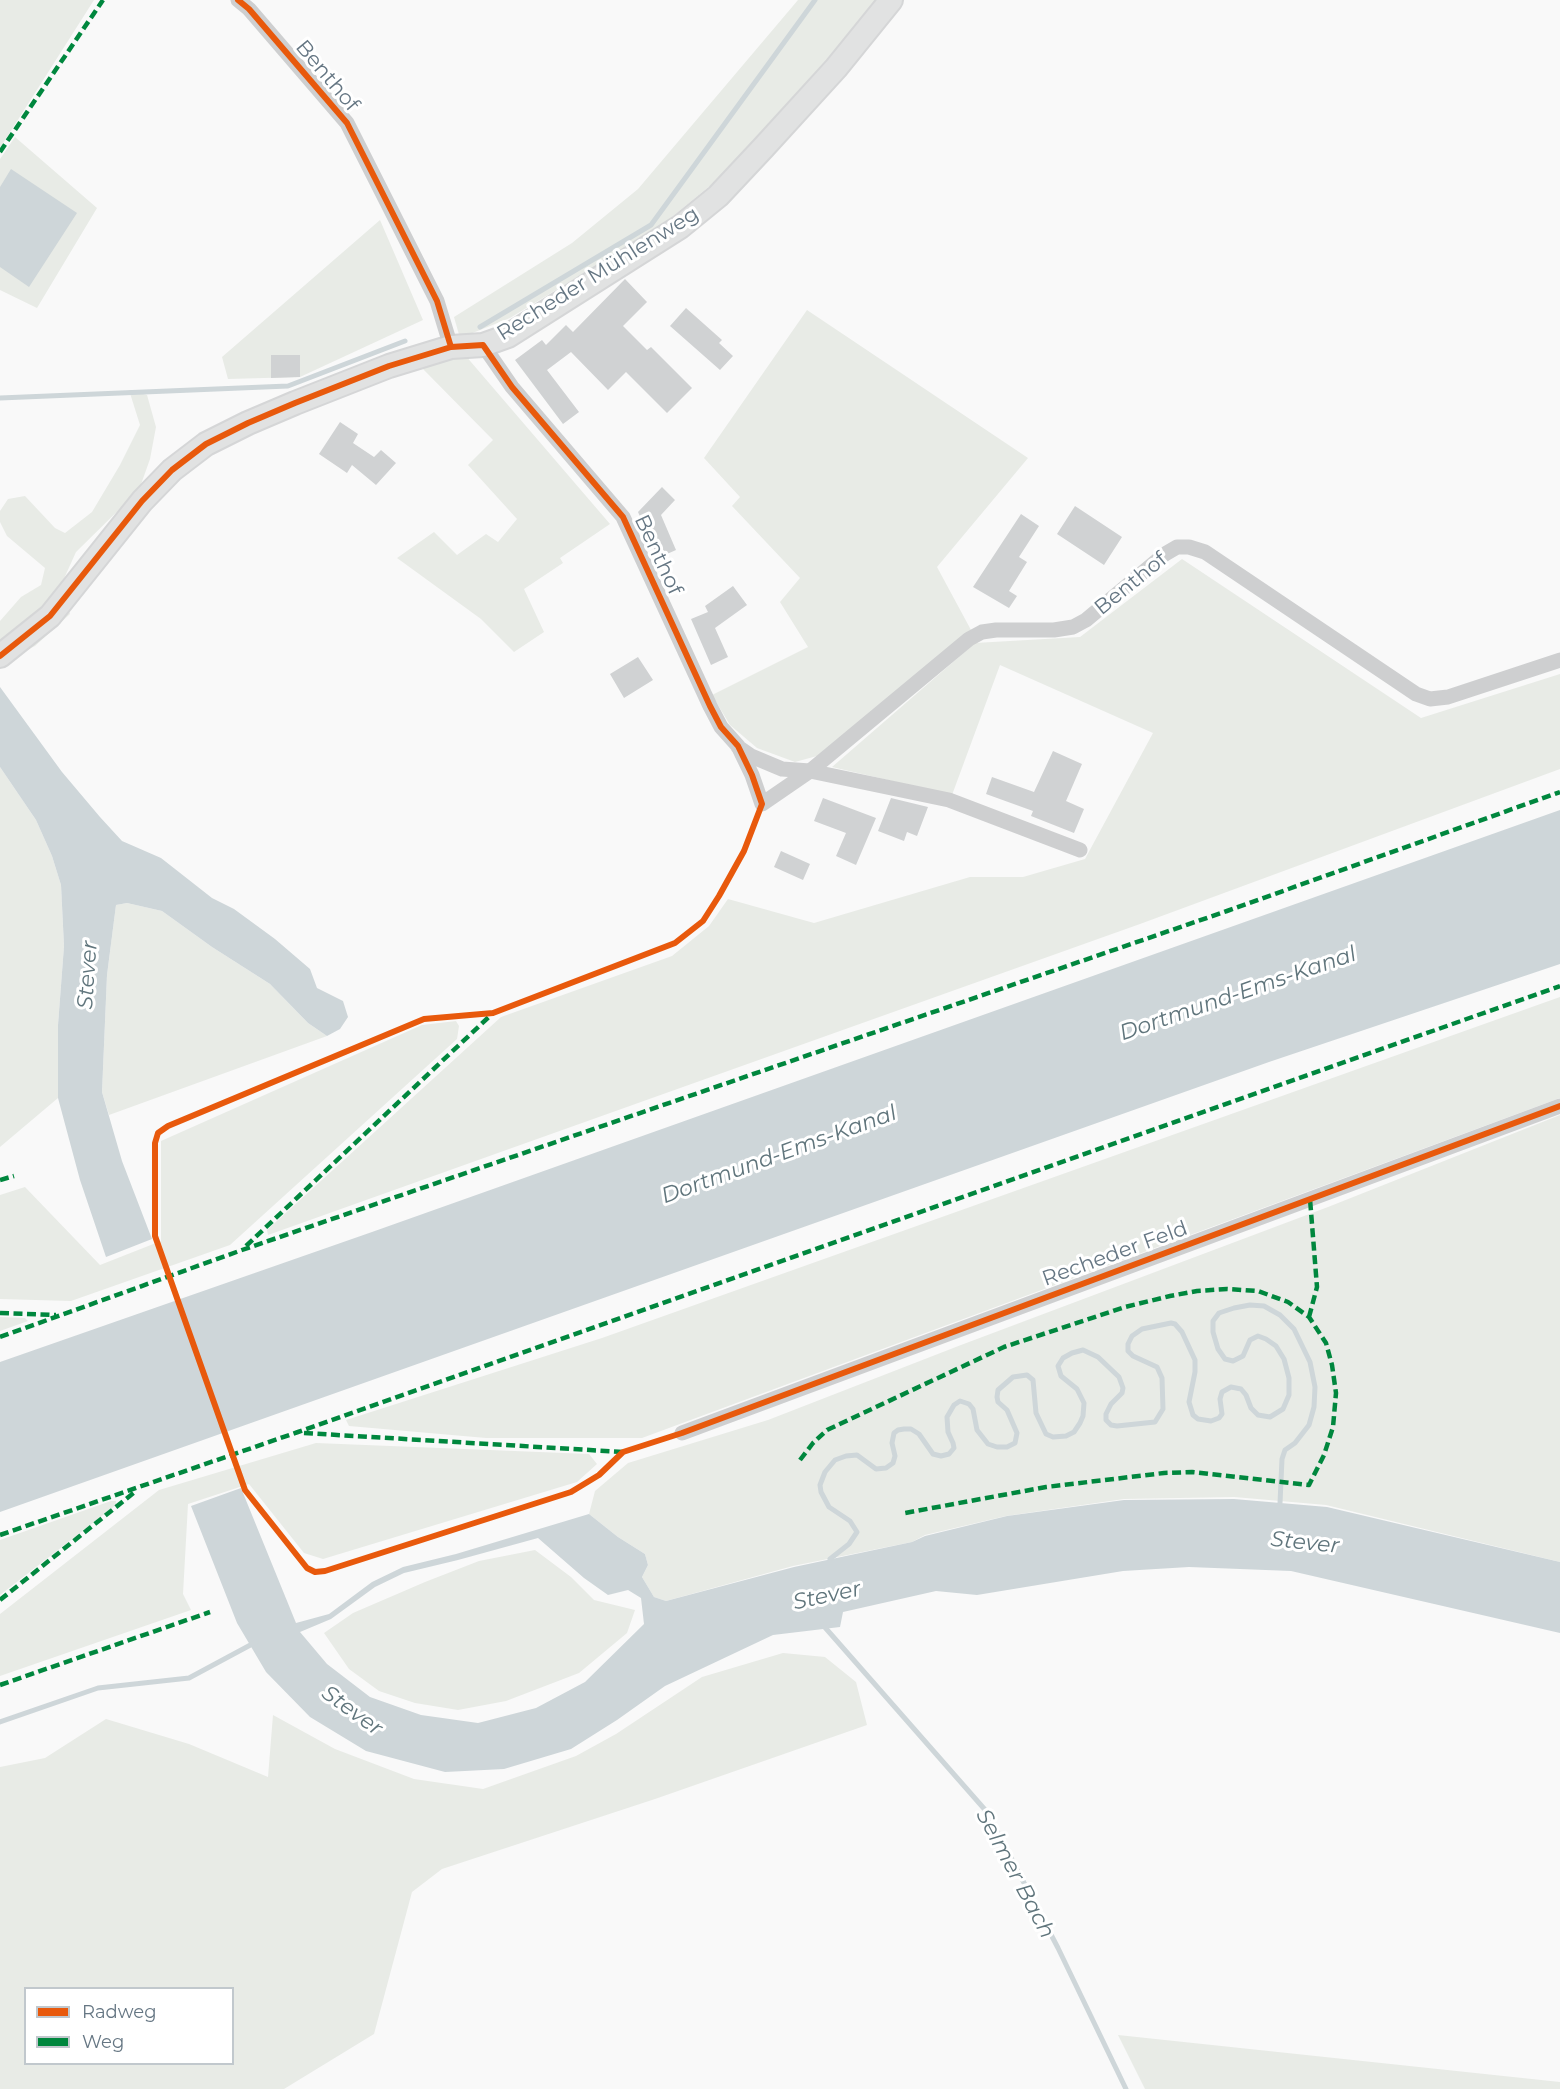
<!DOCTYPE html>
<html>
<head>
<meta charset="utf-8">
<style>
  body { margin:0 }
  #map { position:relative; width:1560px; height:2089px; overflow:hidden; background:#f9f9f9; font-family:Montserrat,sans-serif }
  canvas { display:block }
  .legend { position:absolute; left:24px; top:1987px; width:210px; height:78px; box-sizing:border-box; background:#fff; border:2px solid #c1c8cd; margin:0; padding:8px 10px; list-style:none; font-size:18px; color:#657683 }
  .legend li { display:flex; align-items:center; gap:12px; height:30px }
  .legend b { width:30px; border:2px solid #c1c8cd }
</style>
</head>
<body>
<div id="map">
<canvas width="1560" height="2089"></canvas>
<ul class="legend">
<li><b style="height:8px;background:#e8590c"></b>Radweg</li>
<li><b style="height:8px;background:#00873e"></b>Weg</li>
</ul>
</div>
<script>
const c = document.querySelector('canvas').getContext('2d');
c.lineJoin = 'round';
function fill(path, color) {
  c.fillStyle = color;
  c.fill(path, 'evenodd');
}
function shape(rows) {
  const path = new Path2D();
  for (const r of rows) {
    path.moveTo(r[0], r[1]);
    for (let i = 2; i < r.length; i += 2) path.lineTo(r[i], r[i + 1]);
  }
  return path;
}
function trace(path, color, width, dash) {
  c.strokeStyle = color;
  c.lineWidth = width;
  c.lineCap = dash ? 'butt' : 'round';
  c.setLineDash(dash || []);
  c.stroke(path);
}
function drawText(font, color, halo, rows, align = 'center') {
  c.font = font + ' Montserrat,sans-serif';
  c.lineWidth = 6;
  c.setLineDash([]);
  c.textBaseline = 'middle';
  c.strokeStyle = halo;
  c.fillStyle = color;
  for (const [text, x, y, turn = 0] of rows) {
    c.save();
    c.translate(x, y);
    c.rotate((+turn || 0) * Math.PI / 180);
    c.textAlign = isNaN(turn) ? turn : align;
    if (halo) c.strokeText(text, 0, 0);
    c.fillText(text, 0, 0);
    c.restore();
  }
}
fill(shape([
  [0,0,94,0,0,148],
  [798,0,876,0,848,41,728,171,661,226,510,318,460,338,454,317,572,243,638,189],
  [15,137,97,208,37,308,0,290,0,159],
  [380,220,423,320,300,377,228,379,222,357],
  [807,310,1028,458,937,567,971,630,817,756,795,762,757,748,730,725,712,695,808,647,780,602,800,578,732,506,740,497,704,458],
  [465,355,610,524,560,558,563,563,524,589,544,632,514,652,481,619,397,558,434,532,457,555,486,534,498,542,517,519,468,465,493,440,422,368],
  [129,390,147,395,156,427,150,459,139,490,76,552,62,583,70,614,35,646,0,664,0,621,21,597,41,585,45,568,7,536,0,522,0,511,8,499,25,496,55,528,65,533,92,512,120,465,140,425],
  [1182,559,1421,718,1560,674,1560,769,1140,924,268,1235,267,1230,501,1017,672,956,709,926,728,899,814,923,970,877,1023,877,1085,859,1153,733,1000,665,952,795,832,767,975,643,1080,637],
  [0,767,36,820,52,856,61,885,64,946,58,1025,58,1098,0,1147],
  [127,903,162,911,212,947,270,984,308,1023,327,1036,109,1115,102,1092,107,975,116,905],
  [1560,997,1560,1098,642,1438,486,1438,349,1426,346,1420,602,1338],
  [456,1021,459,1026,457,1039,230,1245,71,1301,0,1299,0,1195,25,1187,100,1265,161,1241,161,1141,422,1025],
  [1560,1115,1560,1562,1326,1505,1234,1497,1124,1499,1006,1516,925,1535,912,1542,793,1566,666,1601,654,1597,642,1577,648,1565,645,1554,618,1537,589,1514,595,1491,628,1463,768,1420,961,1345,1328,1207],
  [0,1317,25,1318,28,1321,0,1331],
  [316,1443,589,1454,597,1464,577,1482,323,1559,304,1553,249,1484,188,1504,183,1594,191,1610,0,1676,0,1614,159,1490],
  [111,1501,116,1501,116,1505,0,1595,0,1540],
  [535,1550,571,1577,594,1600,635,1610,627,1633,579,1673,506,1701,458,1710,415,1703,379,1691,349,1669,324,1633,353,1613,425,1582,479,1561],
  [783,1653,825,1657,856,1682,867,1725,655,1799,442,1869,412,1892,374,2034,284,2089,0,2089,0,1767,45,1758,106,1719,189,1744,268,1777,273,1715,335,1749,414,1779,483,1789,576,1756,616,1734,702,1677],
  [26,1988,232,1988,232,2064,26,2064],
  [1118,2035,1560,2082,1560,2089,1145,2089]
]), '#e8ebe6');
fill(shape([
  [11,169,77,213,29,287,0,267,0,187],
  [0,687,62,772,100,817,122,841,161,858,212,898,234,909,275,939,310,969,317,988,343,1001,348,1017,340,1029,327,1036,308,1023,270,984,212,947,162,911,127,903,116,905,107,975,102,1092,122,1161,152,1239,106,1257,80,1180,58,1098,58,1025,64,946,61,885,52,856,36,820,0,767],
  [1560,810,1560,964,1269,1062,0,1512,0,1362,372,1232],
  [241,1488,296,1623,329,1614,372,1582,403,1567,456,1554,589,1514,618,1537,645,1554,648,1565,642,1577,654,1597,666,1601,794,1567,912,1542,925,1536,1007,1516,1124,1500,1234,1499,1327,1507,1560,1562,1560,1633,1291,1571,1189,1567,1123,1571,977,1595,936,1591,843,1612,840,1627,773,1635,665,1686,617,1720,571,1749,504,1769,445,1772,366,1751,310,1717,266,1672,237,1623,191,1506],
  [538,1538,584,1578,608,1595,628,1590,641,1598,644,1624,585,1682,536,1708,478,1723,421,1715,370,1697,327,1664,300,1632,331,1619,375,1587,404,1573,458,1560]
]), '#ced6d9');
trace(shape([
  [480,327,651,225,815,0],
  [0,398,288,386,405,341],
  [830,1559,849,1544,857,1532,850,1521,829,1507,821,1492,820,1485,825,1472,835,1460,846,1456,857,1455,876,1469,886,1468,893,1463,895,1456,892,1443,894,1433,898,1430,904,1429,911,1429,919,1434,933,1454,941,1456,949,1454,954,1448,953,1443,948,1432,947,1417,954,1405,960,1401,969,1404,973,1409,977,1430,988,1444,997,1447,1007,1447,1015,1443,1017,1433,1007,1410,998,1402,997,1397,998,1390,1013,1377,1027,1375,1033,1380,1036,1413,1046,1434,1053,1437,1066,1436,1074,1432,1080,1423,1083,1416,1084,1403,1077,1389,1061,1376,1058,1366,1063,1358,1072,1353,1083,1350,1098,1357,1119,1377,1123,1388,1122,1393,1111,1404,1106,1414,1106,1420,1111,1425,1117,1426,1155,1422,1163,1409,1162,1378,1157,1367,1133,1356,1128,1351,1128,1344,1132,1336,1142,1329,1171,1323,1175,1324,1182,1332,1195,1360,1195,1372,1189,1402,1193,1415,1198,1419,1211,1421,1219,1418,1222,1414,1220,1399,1222,1392,1231,1387,1241,1389,1246,1395,1251,1408,1258,1415,1270,1417,1283,1409,1289,1395,1289,1378,1284,1359,1276,1346,1266,1339,1258,1336,1250,1340,1243,1356,1233,1361,1225,1359,1218,1349,1213,1332,1213,1321,1219,1313,1234,1308,1250,1305,1264,1306,1280,1315,1294,1329,1310,1362,1315,1387,1314,1407,1309,1425,1295,1443,1285,1450,1282,1459,1280,1503],
  [822,1624,987,1812,1058,1948,1126,2089],
  [0,1722,98,1688,189,1678,256,1642]
]), '#ced6d9', 5);
fill(shape([
  [625,279,647,302,623,326,647,350,651,347,692,388,667,413,626,372,608,390,571,352,547,370,579,412,563,424,515,360,542,340,546,345,566,325,573,332],
  [686,308,722,340,719,343,733,356,720,370,670,326],
  [271,355,300,355,300,377,271,378],
  [340,422,358,434,353,443,374,457,381,450,396,463,376,485,352,465,347,473,319,454],
  [662,487,675,500,661,515,676,550,658,558,638,512],
  [1075,506,1122,537,1104,565,1057,534],
  [1021,514,1039,526,1019,557,1027,562,1009,591,1017,596,1009,608,973,587],
  [733,586,747,605,715,628,728,657,711,665,691,619,708,612,705,606],
  [638,657,653,680,624,698,610,674],
  [1053,751,1082,764,1066,801,1084,809,1074,833,1031,816,1033,811,986,794,992,777,1034,792],
  [823,798,876,818,856,865,836,856,846,833,814,821],
  [891,798,928,807,917,836,907,832,904,841,878,831],
  [781,851,810,864,803,880,774,867]
]), '#d0d2d3');
const secondary = shape([
  [0,656,50,616,142,501,172,470,206,444,248,423,295,403,389,366,451,347,483,345,508,336,680,227,718,196,763,148,836,68,891,0]
]);
trace(secondary, '#d5d6d7', 26);
trace(shape([
  [238,0,249,9,347,123,437,301,451,347],
  [483,345,512,387,623,517,710,706,721,727,738,746,752,775,762,804,810,771,969,639,982,632,996,630,1054,630,1073,627,1086,620,1165,554,1177,547,1189,547,1205,552,1416,694,1430,699,1448,697,1560,660],
  [738,747,751,756,782,769,810,771,949,800,1080,850],
  [682,1433,1560,1106]
]), '#cecfd0', 15);
trace(secondary, '#e1e2e2', 22);
trace(shape([
  [0,152,103,0],
  [0,1180,14,1176],
  [246,1246,493,1013],
  [0,1313,56,1315],
  [1309,1317,1317,1287,1310,1199],
  [0,1337,242,1250,1227,911,1560,792],
  [304,1433,623,1452],
  [800,1460,813,1443,827,1430,1004,1347,1125,1307,1170,1296,1197,1291,1227,1289,1258,1291,1288,1302,1309,1317,1326,1343,1332,1365,1336,1393,1333,1427,1324,1455,1309,1485,1192,1472,1164,1473,1046,1487,905,1513],
  [0,1535,298,1432,1560,986],
  [0,1600,136,1491],
  [0,1685,210,1612]
]), '#00873e', 4.5, [9, 4.5]);
trace(shape([
  [238,0,249,9,347,123,437,301,451,347],
  [0,656,50,616,142,501,172,470,206,444,248,423,295,403,389,366,451,347,483,345,512,387,623,517,710,706,721,727,738,746,752,775,762,804,744,851,719,896,703,921,675,943,493,1013,424,1019,168,1126,158,1133,155,1143,155,1236,245,1490,307,1568,315,1572,325,1571,571,1492,599,1475,623,1452,682,1433,1560,1106]
]), '#e8590c', 6);
drawText('21px', '#657683', '#fff', [
  ["Benthof",327,76,50],
  ["Recheder Mühlenweg",598,274,-32],
  ["Benthof",658,555,65],
  ["Benthof",1131,584,-39],
  ["Recheder Feld",1115,1254,-20]
]);
drawText('italic 22px', '#60757c', '#fff', [
  ["Stever",88,975,-86],
  ["Dortmund-Ems-Kanal",1238,994,-19],
  ["Dortmund-Ems-Kanal",779,1155,-20],
  ["Stever",1305,1543,6],
  ["Stever",827,1596,-12],
  ["Stever",352,1711,36],
  ["Selmer Bach",1015,1874,62]
]);
</script>
</body>
</html>
